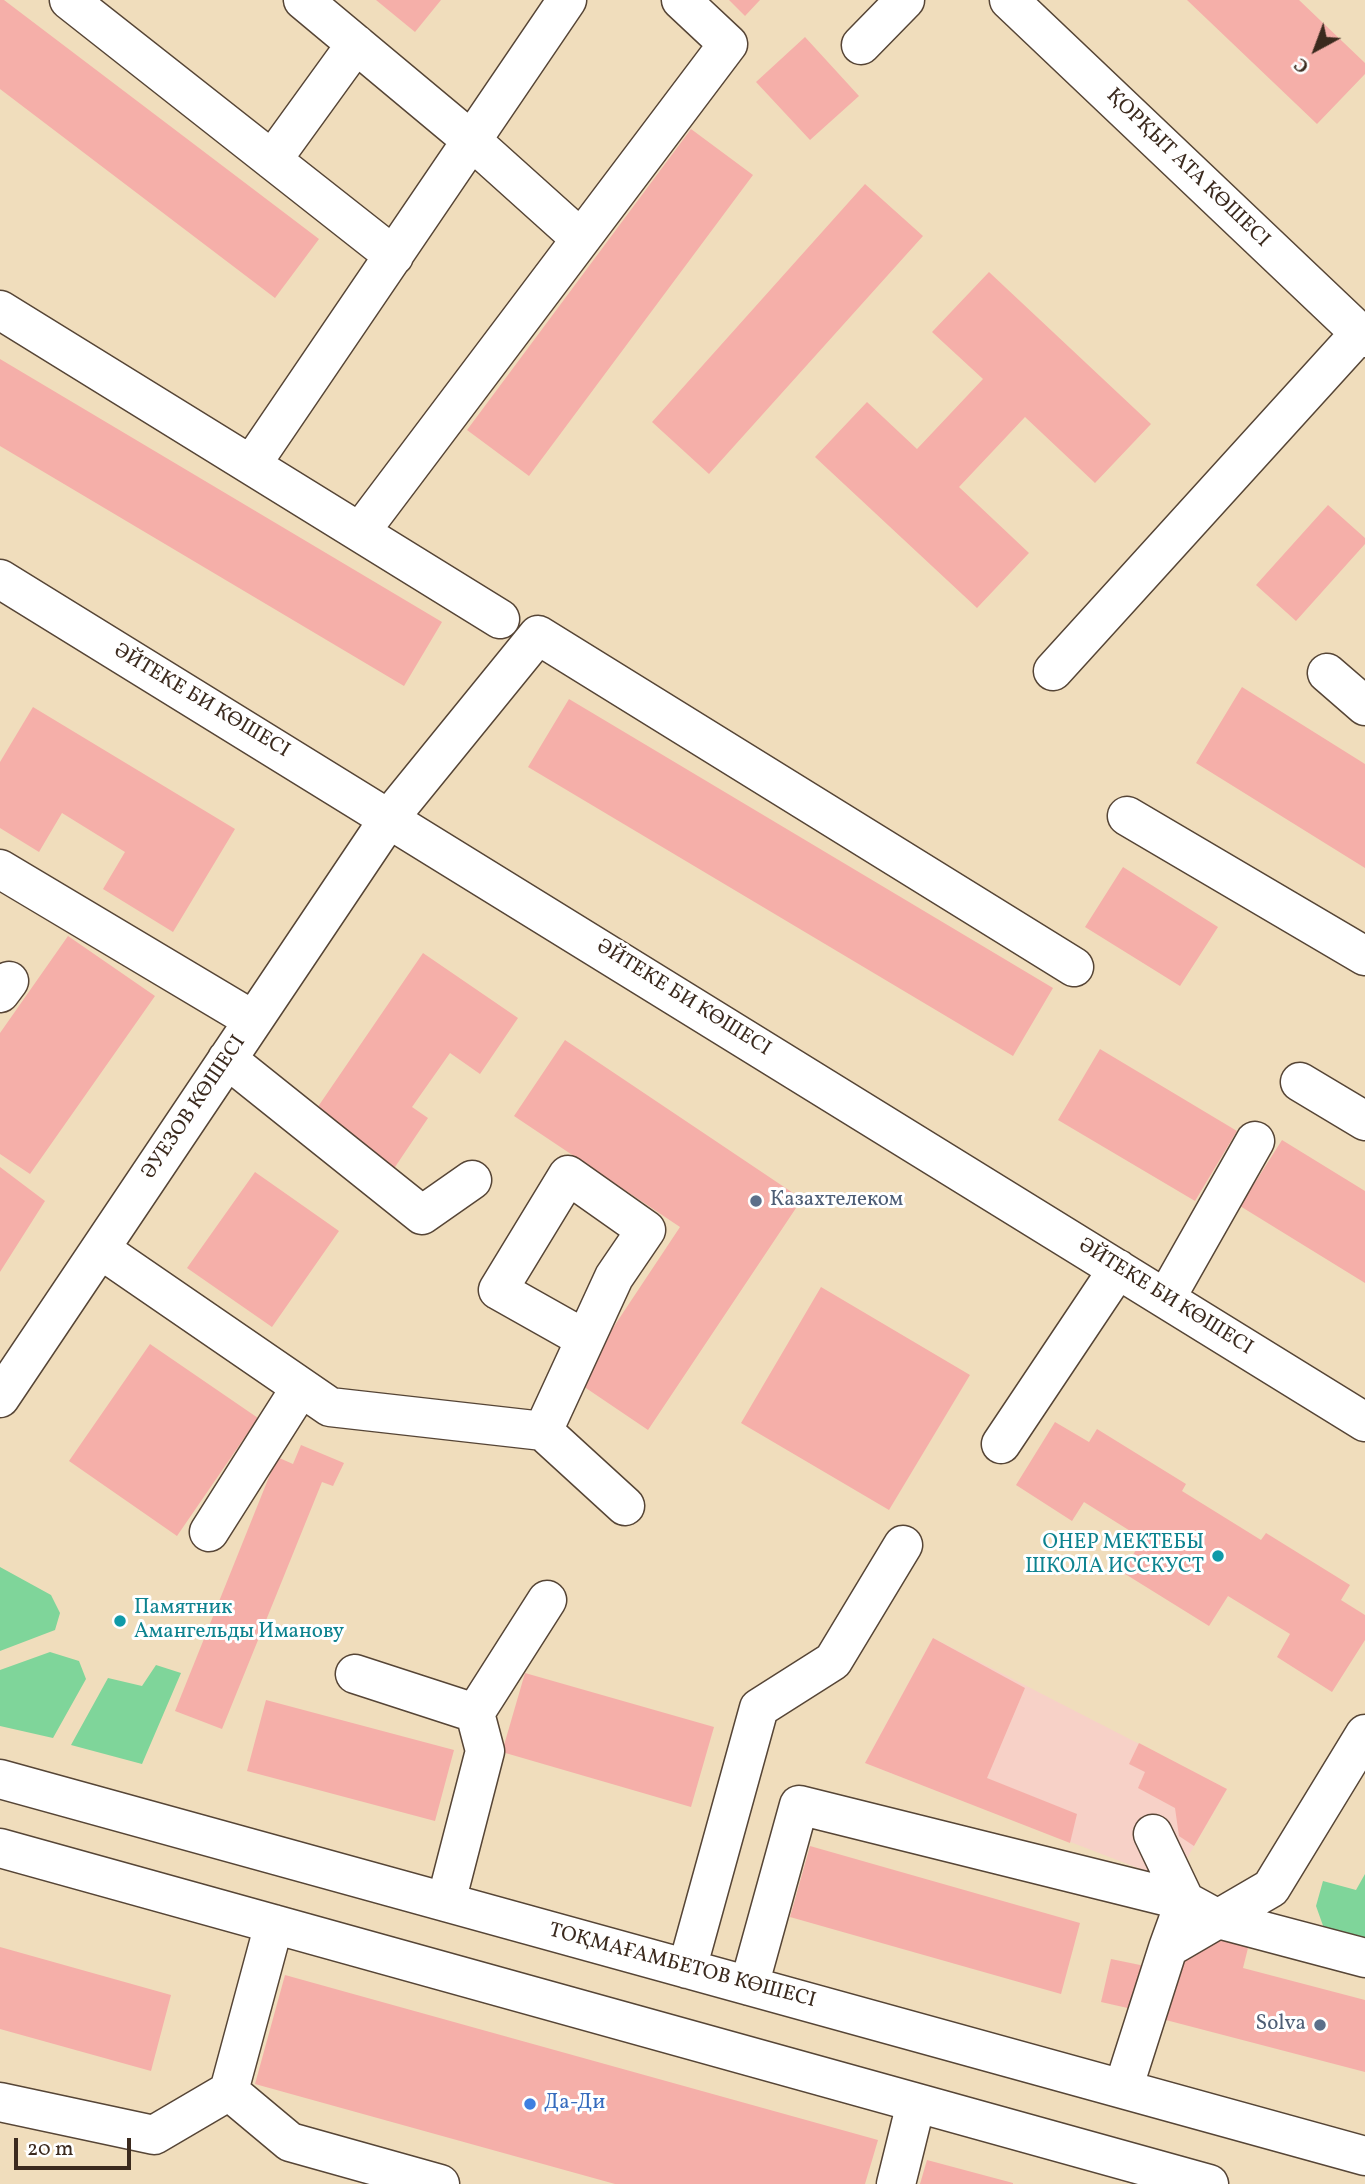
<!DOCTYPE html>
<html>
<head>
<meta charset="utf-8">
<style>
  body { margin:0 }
  #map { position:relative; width:1365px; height:2184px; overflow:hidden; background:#f0ddbc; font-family:Vollkorn,serif }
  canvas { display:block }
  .north { position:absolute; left:1281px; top:14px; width:70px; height:70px; -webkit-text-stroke:5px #fff; paint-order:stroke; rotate:221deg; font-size:19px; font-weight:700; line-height:28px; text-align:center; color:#3b2a1e }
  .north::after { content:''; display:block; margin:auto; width:24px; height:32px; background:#3b2a1e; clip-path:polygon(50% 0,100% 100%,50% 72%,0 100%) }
  .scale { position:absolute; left:14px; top:2138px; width:117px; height:32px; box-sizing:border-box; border:4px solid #3b2a1e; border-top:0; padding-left:9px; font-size:21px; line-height:24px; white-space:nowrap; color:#3b2a1e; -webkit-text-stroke:5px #fff; paint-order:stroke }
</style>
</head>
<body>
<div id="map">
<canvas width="1365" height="2184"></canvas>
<div class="north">С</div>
<div class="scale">20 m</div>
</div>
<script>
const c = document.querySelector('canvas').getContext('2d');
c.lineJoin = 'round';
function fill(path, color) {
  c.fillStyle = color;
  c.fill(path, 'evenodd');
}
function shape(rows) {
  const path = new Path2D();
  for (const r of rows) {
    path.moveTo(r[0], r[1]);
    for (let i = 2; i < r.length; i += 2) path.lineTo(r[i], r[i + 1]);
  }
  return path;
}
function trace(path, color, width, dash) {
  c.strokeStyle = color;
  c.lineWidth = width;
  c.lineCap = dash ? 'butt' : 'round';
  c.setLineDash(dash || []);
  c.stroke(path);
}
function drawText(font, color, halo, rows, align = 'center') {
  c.font = font + ' Vollkorn,serif';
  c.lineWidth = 6;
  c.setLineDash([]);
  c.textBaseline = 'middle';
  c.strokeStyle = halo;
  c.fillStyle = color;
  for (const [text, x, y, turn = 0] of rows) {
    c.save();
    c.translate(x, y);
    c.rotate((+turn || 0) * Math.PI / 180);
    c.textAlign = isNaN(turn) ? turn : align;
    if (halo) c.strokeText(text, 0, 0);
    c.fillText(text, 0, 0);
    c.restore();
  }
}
fill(shape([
  [933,1638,1227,1789,1182,1867,1151,1873,865,1763]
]), '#f7d1c7');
fill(shape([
  [0,1567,51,1595,60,1613,55,1630,0,1651],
  [50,1652,79,1661,86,1679,53,1738,0,1726,0,1670],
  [156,1665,181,1673,142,1764,71,1745,108,1678,142,1686],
  [1365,1874,1365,1944,1326,1934,1316,1906,1323,1881,1356,1890]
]), '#7fd59a');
fill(shape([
  [0,0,4,0,319,239,275,298,0,89],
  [376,0,441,0,415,32],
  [729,0,760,0,745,16],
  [1187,0,1299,0,1365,63,1365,74,1317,124],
  [805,37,859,96,810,140,756,82],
  [691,129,753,175,529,476,467,430],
  [865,184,923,236,709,474,652,422],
  [989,272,1151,424,1095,483,1025,417,959,487,1029,553,977,608,815,457,867,402,917,449,983,379,932,332],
  [0,359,442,622,404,686,0,446],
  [1328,505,1365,538,1365,544,1296,621,1256,585],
  [1242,687,1365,764,1365,868,1196,763],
  [569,699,1053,988,1013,1056,528,767],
  [33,707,235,829,173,932,103,889,125,852,62,813,39,852,0,828,0,762],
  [1123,867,1218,927,1180,986,1085,927],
  [68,936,155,996,30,1174,0,1154,0,1033],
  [423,953,518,1018,480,1074,450,1053,412,1107,428,1118,393,1170,313,1114],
  [565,1040,802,1199,648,1430,577,1382,680,1227,514,1116],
  [1100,1049,1237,1131,1195,1201,1058,1120],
  [1282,1140,1365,1191,1365,1283,1240,1206],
  [0,1167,45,1201,0,1272],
  [255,1172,339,1231,272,1327,187,1268],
  [821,1287,970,1375,889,1510,741,1423],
  [150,1344,258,1418,177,1536,69,1461],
  [1055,1422,1089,1442,1097,1429,1186,1484,1182,1491,1261,1540,1266,1533,1350,1585,1341,1600,1365,1615,1365,1640,1332,1692,1277,1657,1290,1634,1228,1596,1209,1626,1122,1572,1143,1539,1084,1502,1072,1521,1016,1485],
  [301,1445,344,1463,333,1486,322,1482,222,1729,175,1711,277,1457,293,1464],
  [933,1638,1025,1688,987,1778,1077,1814,1070,1843,865,1763],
  [525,1673,714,1727,691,1807,502,1752],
  [266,1700,454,1750,435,1821,247,1771],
  [1139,1743,1227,1789,1194,1846,1179,1836,1175,1808,1138,1788,1145,1772,1129,1764],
  [810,1846,1080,1923,1061,1994,790,1917],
  [1225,1935,1249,1944,1243,1968,1365,2000,1365,2072,1162,2019,1178,1962],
  [0,1947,171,1995,151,2071,0,2029],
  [1111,1959,1145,1966,1132,2009,1101,2002],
  [285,1975,878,2140,865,2184,615,2184,255,2084],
  [927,2160,1013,2183,1013,2184,920,2184]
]), '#f5afa9');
const minor = shape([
  [69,0,394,256],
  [303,0,472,141,581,239],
  [1009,0,1365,338],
  [861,45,905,0],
  [272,160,356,44],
  [0,310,500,619],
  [251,465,567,0],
  [360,532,728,44,681,0],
  [0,579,1365,1422],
  [1053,671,1360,333],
  [1327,673,1365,706],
  [1127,816,1365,956],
  [0,869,253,1020],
  [0,993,9,981],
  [227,1059,422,1215,472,1180],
  [1300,1082,1365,1121],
  [100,1249,330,1407,543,1431,625,1506],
  [1166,1298,1255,1141],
  [0,1398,390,817,538,635,1074,967],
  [543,1431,614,1277,646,1230,568,1175,498,1290,585,1339],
  [1001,1444,1118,1269],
  [209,1532,301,1387],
  [355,1674,475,1713,485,1751,446,1902],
  [475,1713,547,1600],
  [0,1779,1365,2156],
  [1153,1834,1185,1901,1218,1919,1365,1958],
  [0,1848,1209,2184],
  [687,1969,759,1708,833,1661,903,1545],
  [749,1986,799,1805,1185,1901,1168,1948],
  [1123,2089,1168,1948,1271,1888,1365,1734],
  [229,2091,290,2142,440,2184],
  [0,2102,154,2135,229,2091,274,1924],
  [896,2184,916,2103]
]);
trace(minor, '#564536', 41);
trace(minor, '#fff', 38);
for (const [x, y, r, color] of [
  [756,1201,7,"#5c6f8a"],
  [1218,1556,7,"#0f9aa8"],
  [120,1621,7,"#0f9aa8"],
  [1320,2025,7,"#5c6f8a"],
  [530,2104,7,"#3f7fe0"]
]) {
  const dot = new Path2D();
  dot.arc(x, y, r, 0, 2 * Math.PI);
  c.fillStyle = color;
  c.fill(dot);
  trace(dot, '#fff', 2.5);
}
drawText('21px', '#3b2a1e', '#fff', [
  ["ҚОРҚЫТ АТА КӨШЕСІ",1187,169,44],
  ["ӘЙТЕКЕ БИ КӨШЕСІ",201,702,31],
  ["ӘЙТЕКЕ БИ КӨШЕСІ",683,999,32],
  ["ӘУЕЗОВ КӨШЕСІ",195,1108,-56],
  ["ӘЙТЕКЕ БИ КӨШЕСІ",1165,1298,32],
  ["ТОҚМАҒАМБЕТОВ КӨШЕСІ",682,1967,15]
]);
drawText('21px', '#4e5e75', '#fff', [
  ["Казахтелеком",770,1201],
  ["Solva",1306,2025,"right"]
], 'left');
drawText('21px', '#0d838f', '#fff', [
  ["ОНЕР МЕКТЕБЫ",1204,1544],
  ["ШКОЛА ИССКУСТ",1204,1568],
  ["Памятник",134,1609,"left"],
  ["Амангельды Иманову",134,1633,"left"]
], 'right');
drawText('21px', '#366cbe', '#fff', [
  ["Да-Ди",544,2104]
], 'left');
</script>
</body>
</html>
